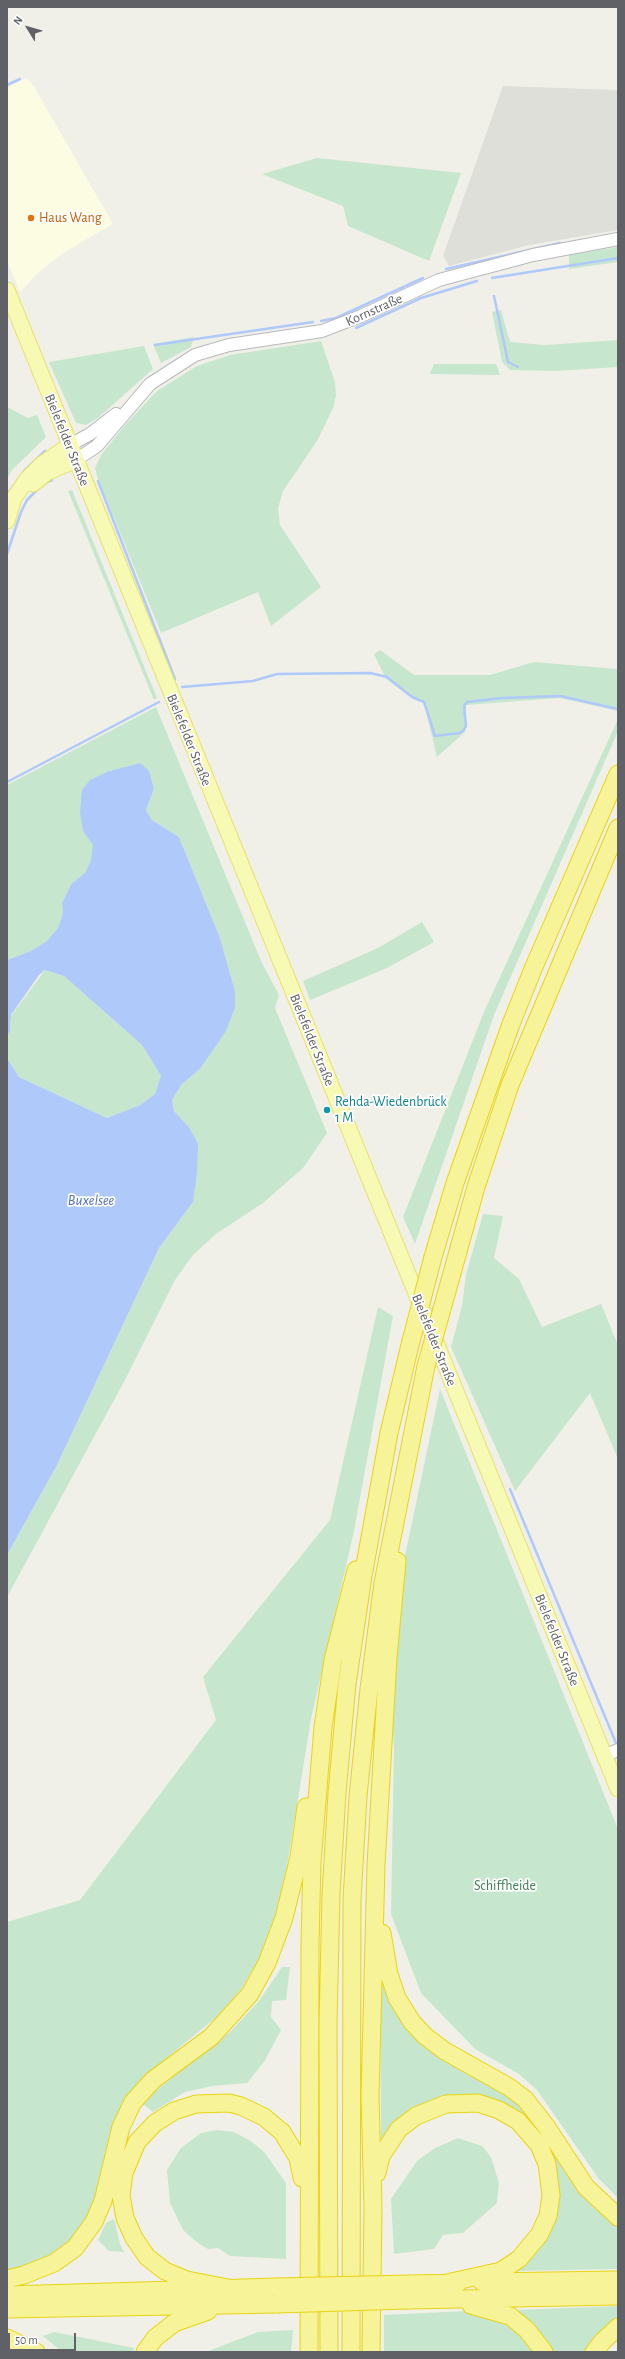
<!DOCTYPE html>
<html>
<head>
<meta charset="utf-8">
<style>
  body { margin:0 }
  #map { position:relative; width:625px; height:2359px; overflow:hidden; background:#f0f0e8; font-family:"Alegreya Sans",sans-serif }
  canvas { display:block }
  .frame { position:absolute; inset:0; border:8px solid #5f6167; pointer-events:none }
  .north { position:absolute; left:8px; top:8px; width:40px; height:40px; -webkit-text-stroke:3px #fff; paint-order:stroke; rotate:307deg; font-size:11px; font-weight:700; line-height:16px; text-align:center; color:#5f6167 }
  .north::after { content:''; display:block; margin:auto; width:14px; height:18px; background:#5f6167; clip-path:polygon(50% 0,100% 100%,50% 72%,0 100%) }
  .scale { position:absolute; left:8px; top:2333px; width:68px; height:18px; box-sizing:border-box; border:2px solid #5f6167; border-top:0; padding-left:5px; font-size:12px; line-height:14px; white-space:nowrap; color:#5f6167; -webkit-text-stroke:3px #fff; paint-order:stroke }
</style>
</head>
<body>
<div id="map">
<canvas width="625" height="2359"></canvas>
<div class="frame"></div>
<div class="north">N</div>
<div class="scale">50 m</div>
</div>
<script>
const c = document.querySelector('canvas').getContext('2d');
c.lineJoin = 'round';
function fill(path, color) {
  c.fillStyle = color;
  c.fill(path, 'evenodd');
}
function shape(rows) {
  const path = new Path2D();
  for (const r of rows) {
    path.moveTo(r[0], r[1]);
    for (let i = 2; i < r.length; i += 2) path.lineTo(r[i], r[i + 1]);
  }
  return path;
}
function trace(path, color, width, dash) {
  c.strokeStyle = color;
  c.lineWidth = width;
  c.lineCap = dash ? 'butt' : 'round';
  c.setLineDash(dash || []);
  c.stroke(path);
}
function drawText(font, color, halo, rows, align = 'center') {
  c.font = font + ' "Alegreya Sans",sans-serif';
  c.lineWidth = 3.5;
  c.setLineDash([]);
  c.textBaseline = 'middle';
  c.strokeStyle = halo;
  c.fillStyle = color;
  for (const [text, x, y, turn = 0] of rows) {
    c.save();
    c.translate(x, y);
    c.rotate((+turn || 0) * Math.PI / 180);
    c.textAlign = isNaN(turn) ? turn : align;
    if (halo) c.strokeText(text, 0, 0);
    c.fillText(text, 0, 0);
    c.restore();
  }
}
fill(shape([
  [26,78,33,85,113,224,63,253,38,273,20,292,7,261,7,88]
]), '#fcfce2');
fill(shape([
  [503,86,618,90,618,230,529,245,449,266,443,256]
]), '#dfdfda');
fill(shape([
  [317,158,461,173,429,261,348,226,343,206,262,174],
  [618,247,618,262,569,269,569,255],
  [501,310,510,342,545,345,618,340,618,367,555,371,510,370,502,362,492,312],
  [194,337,191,347,161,363,153,344],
  [321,341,335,382,336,396,333,408,317,441,283,491,278,508,280,525,321,587,271,626,258,592,161,633,97,476,95,468,101,455,126,424,157,391,197,366,230,355],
  [144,346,153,369,99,417,86,425,76,423,49,362],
  [434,364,496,364,500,375,430,374],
  [7,407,28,418,37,415,46,437,12,470,7,479],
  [72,490,157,698,154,700,68,491],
  [380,650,414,675,490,675,534,662,618,669,618,711,560,698,466,705,465,732,437,757,424,703,413,699,386,679,374,654],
  [156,707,262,963,279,995,275,1008,327,1133,303,1168,263,1203,216,1234,193,1255,175,1280,126,1378,7,1597,7,1555,57,1465,159,1248,193,1202,189,1127,174,1111,172,1100,182,1084,200,1069,235,1007,235,991,220,938,179,837,152,820,146,810,154,789,140,763,109,771,83,831,94,845,91,860,85,873,71,884,62,903,63,913,58,928,47,941,31,951,7,960,7,785],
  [618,719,618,731,494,1015,415,1244,403,1217,484,1012],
  [422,922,434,942,387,968,310,1000,303,981,378,948],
  [45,970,64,976,142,1045,161,1076,155,1094,140,1105,107,1118,19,1077,7,1058,7,1036,10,1031,11,1016],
  [483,1214,503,1216,494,1258,519,1279,542,1327,601,1304,618,1345,618,1459,590,1393,515,1491,451,1347,462,1306,466,1275],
  [378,1307,393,1316,354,1531,311,1719,288,1860,276,1915,259,1958,242,1988,219,2015,147,2074,126,2096,110,2133,94,2199,86,2218,71,2241,51,2256,21,2268,7,2271,7,1922,80,1900,216,1720,203,1677,330,1520],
  [440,1389,618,1829,618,2198,599,2179,537,2090,519,2074,475,2049,421,1993,391,1914,394,1749,392,1713,405,1556],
  [380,1966,392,1999,521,2104,618,2225,618,2269,515,2271,532,2257,546,2238,557,2172,486,2098,460,2095,442,2098,381,2138],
  [282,1967,290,1967,286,2000,272,2001,271,2017,281,2030,264,2062,247,2083,212,2086,185,2092,153,2112,143,2104,153,2093,230,2032,259,2001],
  [217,2130,234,2132,251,2141,265,2153,286,2183,286,2259,230,2256,218,2248,208,2249,199,2244,183,2230,170,2203,167,2170,181,2148,201,2133],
  [458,2138,482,2146,491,2157,499,2183,497,2203,463,2233,443,2235,434,2249,394,2254,391,2199,417,2161,435,2148],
  [113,2219,115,2222,120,2244,124,2252,109,2251,98,2240,106,2223],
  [618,2306,618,2321,587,2352,550,2352,514,2310],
  [466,2311,496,2318,516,2329,534,2352,384,2352,384,2315],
  [293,2330,291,2352,206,2352,258,2332],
  [54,2332,134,2348,133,2352,62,2352,43,2336]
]), '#c7e6ce');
fill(shape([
  [140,763,149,771,154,789,146,810,152,820,179,837,220,938,235,991,235,1007,226,1031,200,1069,182,1084,172,1100,174,1111,189,1127,198,1144,197,1172,193,1202,159,1248,57,1465,7,1555,7,1058,19,1077,107,1118,140,1105,155,1094,161,1076,142,1045,64,976,45,970,39,975,11,1015,10,1031,7,1036,7,960,31,951,47,941,58,928,63,913,62,903,71,884,85,873,91,860,93,845,83,831,80,812,82,790,90,780,109,771]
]), '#afc9fa');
trace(shape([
  [7,85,20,79],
  [446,269,560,243],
  [492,278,618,258],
  [494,296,508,362,518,367],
  [321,321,336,318,423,278],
  [356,328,421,298,477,281],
  [155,345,313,322],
  [98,481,175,679],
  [45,483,52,480],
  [9,492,25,470,45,451],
  [7,554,21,512,27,500,38,489],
  [182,687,253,681,277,674,370,673,387,677,412,697,424,702,435,736,459,733,463,731,466,726,464,706,467,702,502,698,560,696,618,709],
  [7,782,159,702],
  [510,1489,616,1743]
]), '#afc9fa', 2.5);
const minor = shape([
  [70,445,90,434,116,414],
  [76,460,97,446,150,384,195,355,229,345,322,331,361,316,439,280,533,255,618,239],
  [604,1756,618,1750]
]);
const major = shape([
  [7,290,618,1789],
  [33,484,48,472,76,460],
  [7,521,14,498,27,479,42,464,70,445]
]);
const highway = shape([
  [433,1257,455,1183,511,1024,533,969,618,774],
  [442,1309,476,1187,510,1085,618,828],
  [382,1933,389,1974,397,1998,412,2022,425,2036,445,2051,509,2087,525,2099,546,2126,586,2187,618,2217],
  [377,2173,381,2156,399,2129,416,2116,446,2104,478,2103,499,2110,518,2121,539,2145,547,2164,551,2195,548,2216,539,2235,519,2259,501,2271,447,2283],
  [7,2279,24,2275,54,2263,75,2248,94,2222,103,2201,121,2127,133,2102,153,2080,211,2037,250,1994,267,1963,284,1918,299,1857,306,1807],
  [482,2282,618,2280],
  [410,2284,458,2283],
  [233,2289,187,2280,165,2271,147,2257,134,2238,125,2218,121,2195,124,2173,137,2142,155,2123,174,2111,196,2104,229,2103,241,2106,264,2117,282,2132,298,2158,302,2178],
  [7,2295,277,2287],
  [408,2300,618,2296],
  [471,2305,510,2316,527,2330,544,2352],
  [7,2309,277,2304],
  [7,2338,36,2352],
  [145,2352,155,2338,174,2323,208,2311],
  [309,2352,310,1944,312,1862,323,1727,333,1660,356,1570],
  [329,2352,328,2023,331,1895,337,1793,347,1684,363,1576,389,1433,410,1345],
  [351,2352,352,1900,358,1796,369,1689,383,1583,426,1366],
  [371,2352,373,2208,370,2096,376,1865,388,1657,397,1561],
  [594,2352,603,2341,618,2327]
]);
trace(minor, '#b8b9bd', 14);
trace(major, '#e9e169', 17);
trace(highway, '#e9d40f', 19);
trace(minor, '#fff', 12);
trace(major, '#f6fab4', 15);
trace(highway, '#f6f399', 17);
const highwayBridge = shape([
  [410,1345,433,1257],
  [426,1366,442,1309],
  [277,2287,410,2284],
  [277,2304,408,2300]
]);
trace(highwayBridge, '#e9d40f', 19, []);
trace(highwayBridge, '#f6f399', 17);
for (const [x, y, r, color] of [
  [31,218,4,"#e8710a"],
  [327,1110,4,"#0f9aa8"]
]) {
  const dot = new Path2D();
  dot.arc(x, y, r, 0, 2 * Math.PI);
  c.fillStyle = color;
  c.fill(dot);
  trace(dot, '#fff', 1.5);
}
drawText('14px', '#c56008', '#fff', [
  ["Haus Wang",39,218]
], 'left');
drawText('14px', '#5f6167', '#fff', [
  ["Kornstraße",374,310,-24],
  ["Bielefelder Straße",67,440,68],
  ["Bielefelder Straße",189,740,68],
  ["Bielefelder Straße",312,1040,68],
  ["Bielefelder Straße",434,1340,68],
  ["Bielefelder Straße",557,1640,68]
]);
drawText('14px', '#0d838f', '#fff', [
  ["Rehda-Wiedenbrück",335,1102],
  ["1 M",335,1118]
], 'left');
drawText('14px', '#3b824e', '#fff', [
  ["Schiffheide",505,1886]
]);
drawText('italic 15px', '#516fbd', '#fff', [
  ["Buxelsee",91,1200]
]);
</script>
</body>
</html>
